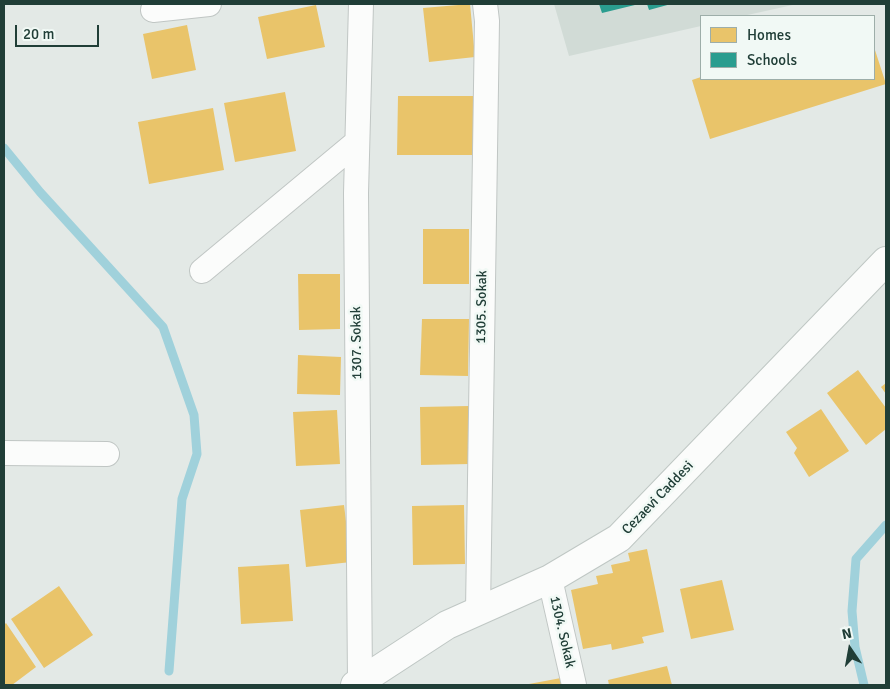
<!DOCTYPE html>
<html>
<head>
<meta charset="utf-8">
<style>
  body { margin:0 }
  #map { position:relative; width:890px; height:689px; overflow:hidden; background:#e3e9e6; font-family:Signika,sans-serif }
  canvas { display:block }
  .frame { position:absolute; inset:0; border:5px solid #203e37; pointer-events:none }
  .legend { position:absolute; left:700px; top:15px; width:175px; height:65px; box-sizing:border-box; background:#f1f9f5; border:1px solid #9daea9; margin:0; padding:6px 9px; list-style:none; font-size:15px; color:#203e37 }
  .legend li { display:flex; align-items:center; gap:10px; height:25px }
  .legend b { width:25px; border:1px solid #9daea9 }
  .north { position:absolute; left:825px; top:624px; width:50px; height:50px; -webkit-text-stroke:4px #f1f9f5; paint-order:stroke; rotate:348deg; font-size:14px; font-weight:700; line-height:20px; text-align:center; color:#203e37 }
  .north::after { content:''; display:block; margin:auto; width:18px; height:22px; background:#203e37; clip-path:polygon(50% 0,100% 100%,50% 72%,0 100%) }
  .scale { position:absolute; left:15px; top:25px; width:84px; height:22px; box-sizing:border-box; border:2px solid #203e37; border-top:0; padding-left:6px; font-size:15px; line-height:18px; white-space:nowrap; color:#203e37; -webkit-text-stroke:4px #f1f9f5; paint-order:stroke }
</style>
</head>
<body>
<div id="map">
<canvas width="890" height="689"></canvas>
<div class="frame"></div>
<ul class="legend">
<li><b style="height:14px;background:#e9c46a"></b>Homes</li>
<li><b style="height:14px;background:#2a9d8f"></b>Schools</li>
</ul>
<div class="north">N</div>
<div class="scale">20 m</div>
</div>
<script>
const c = document.querySelector('canvas').getContext('2d');
c.lineJoin = 'round';
function fill(path, color) {
  c.fillStyle = color;
  c.fill(path, 'evenodd');
}
function shape(rows) {
  const path = new Path2D();
  for (const r of rows) {
    path.moveTo(r[0], r[1]);
    for (let i = 2; i < r.length; i += 2) path.lineTo(r[i], r[i + 1]);
  }
  return path;
}
function trace(path, color, width, dash) {
  c.strokeStyle = color;
  c.lineWidth = width;
  c.lineCap = dash ? 'butt' : 'round';
  c.setLineDash(dash || []);
  c.stroke(path);
}
function drawText(font, color, halo, rows, align = 'center') {
  c.font = font + ' Signika,sans-serif';
  c.lineWidth = 5;
  c.setLineDash([]);
  c.textBaseline = 'middle';
  c.strokeStyle = halo;
  c.fillStyle = color;
  for (const [text, x, y, turn = 0] of rows) {
    c.save();
    c.translate(x, y);
    c.rotate((+turn || 0) * Math.PI / 180);
    c.textAlign = isNaN(turn) ? turn : align;
    if (halo) c.strokeText(text, 0, 0);
    c.fillText(text, 0, 0);
    c.restore();
  }
}
fill(shape([
  [554,4,797,4,743,16,701,16,701,26,569,56]
]), '#d1dbd6');
fill(shape([
  [470,4,475,57,429,62,423,8],
  [316,5,325,47,267,59,258,17],
  [187,25,196,70,152,79,143,34],
  [874,47,886,84,710,139,692,80,701,77,701,79,874,79],
  [285,92,296,151,235,162,224,103],
  [398,96,474,96,474,155,397,155],
  [213,108,224,170,149,184,138,122],
  [423,229,469,229,469,284,423,284],
  [298,274,340,274,340,329,299,330],
  [422,319,469,319,468,376,420,375],
  [298,355,341,357,340,395,297,394],
  [858,370,886,408,886,429,866,445,827,393],
  [886,383,886,394,881,387],
  [469,406,470,464,421,465,420,407],
  [821,409,849,451,809,477,794,453,797,448,786,432],
  [337,410,340,464,296,466,293,412],
  [344,505,351,562,306,567,300,510],
  [464,505,465,564,413,565,412,506],
  [647,549,664,632,642,637,644,643,612,650,611,644,583,649,571,590,598,584,596,576,613,573,611,565,630,561,628,553],
  [289,564,293,621,241,624,238,567],
  [722,580,734,630,691,639,680,589],
  [59,586,93,635,44,668,11,619],
  [6,623,36,667,12,685,4,685,4,625],
  [667,666,672,685,609,685,608,680],
  [561,678,562,685,529,685,529,684]
]), '#e9c46a');
fill(shape([
  [599,4,639,4,602,13],
  [647,4,671,4,649,10]
]), '#2a9d8f');
trace(shape([
  [4,148,40,192,163,327,194,415,197,454,182,499,169,671],
  [864,685,855,647,852,611,856,559,886,525]
]), '#a0d1db', 9);
const street = shape([
  [153,10,209,4],
  [202,271,357,142],
  [4,453,107,454],
  [550,579,574,685],
  [478,610,487,21,485,4],
  [360,682,356,193,361,4]
]);
const secondary = shape([
  [355,685,447,625,550,579,619,538,886,261]
]);
trace(street, '#c0c6c4', 26);
trace(secondary, '#bfc7c4', 30);
trace(street, '#fbfcfb', 24);
trace(secondary, '#fbfcfb', 28);
drawText('14px', '#203e37', '#f1f9f5', [
  ["1305. Sokak",482,307,-89],
  ["1307. Sokak",357,343,-91],
  ["Cezaevi Caddesi",658,498,-46],
  ["1304. Sokak",562,632,77]
]);
</script>
</body>
</html>
